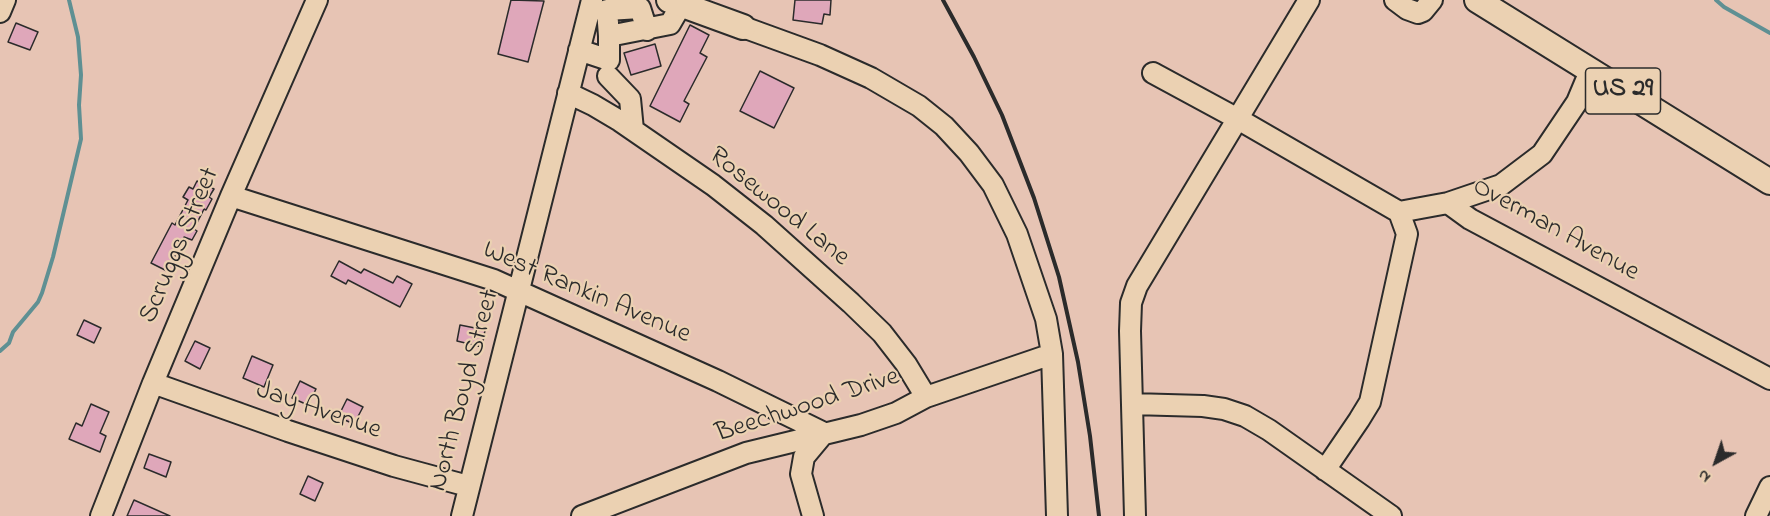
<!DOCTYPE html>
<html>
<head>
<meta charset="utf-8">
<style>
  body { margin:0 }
  #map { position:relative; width:1770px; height:516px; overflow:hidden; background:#e7c4b4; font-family:"Indie Flower",sans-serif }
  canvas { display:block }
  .north { position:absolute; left:1686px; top:432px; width:60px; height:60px; -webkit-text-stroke:4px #ebd1b2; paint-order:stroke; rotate:220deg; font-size:16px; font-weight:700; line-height:24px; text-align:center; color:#2b2b2b }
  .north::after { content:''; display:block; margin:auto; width:21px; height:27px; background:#2b2b2b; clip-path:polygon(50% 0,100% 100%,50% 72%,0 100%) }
</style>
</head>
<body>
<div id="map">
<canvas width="1770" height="516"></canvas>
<div class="north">N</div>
</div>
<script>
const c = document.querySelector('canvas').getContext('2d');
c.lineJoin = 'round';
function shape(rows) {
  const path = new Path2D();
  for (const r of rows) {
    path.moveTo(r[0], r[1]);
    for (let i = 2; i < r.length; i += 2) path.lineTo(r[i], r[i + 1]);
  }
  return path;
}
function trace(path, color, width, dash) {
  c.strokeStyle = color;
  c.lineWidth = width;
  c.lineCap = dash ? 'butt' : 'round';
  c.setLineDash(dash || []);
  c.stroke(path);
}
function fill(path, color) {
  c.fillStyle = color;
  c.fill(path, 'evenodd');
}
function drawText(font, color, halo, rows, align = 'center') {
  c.font = font + ' "Indie Flower",sans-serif';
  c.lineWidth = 4.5;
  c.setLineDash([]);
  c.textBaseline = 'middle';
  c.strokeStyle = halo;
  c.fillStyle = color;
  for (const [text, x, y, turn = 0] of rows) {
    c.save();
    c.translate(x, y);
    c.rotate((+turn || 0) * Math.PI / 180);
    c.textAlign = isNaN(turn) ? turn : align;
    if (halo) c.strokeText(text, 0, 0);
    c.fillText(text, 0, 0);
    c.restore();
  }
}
trace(shape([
  [1716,0,1724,7,1770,33],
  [0,351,9,343,13,332,38,302,42,293,53,257,81,139,79,105,81,75,78,37,69,0]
]), '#5f9093', 4);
const building = shape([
  [511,0,544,1,528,62,498,54,511,0],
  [795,0,831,0,830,15,824,14,822,24,793,20,795,0],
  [16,23,38,32,30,50,8,42,16,23],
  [690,25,709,35,700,53,707,57,684,101,689,104,680,122,650,106,690,25],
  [655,44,661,66,631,75,624,53,655,44],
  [760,71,794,88,774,128,740,111,760,71],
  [197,181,214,189,209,197,212,199,206,210,204,209,194,229,197,231,192,240,184,237,172,262,175,264,171,273,151,263,172,223,175,225,188,200,183,197,189,187,193,189,197,181],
  [339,261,361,273,364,269,393,283,397,276,412,284,400,307,348,280,346,284,331,276,339,261],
  [84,320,101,328,94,343,77,335,84,320],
  [460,325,485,330,482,347,457,341,460,325],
  [195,341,210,348,200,369,185,361,195,341],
  [252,356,273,365,264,387,243,378,252,356],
  [300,381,316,389,308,405,292,398,300,381],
  [347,399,363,407,354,424,338,417,347,399],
  [91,404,109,412,100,433,106,436,100,452,69,439,76,423,82,426,91,404],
  [149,454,171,462,166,477,144,468,149,454],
  [308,476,323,483,315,501,300,494,308,476],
  [134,500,170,516,127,516,134,500]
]);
fill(building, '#dfa7ba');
trace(building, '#2b2b2b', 1.5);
const minor = shape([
  [1395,0,1407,9,1418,13,1423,11,1432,0],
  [0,12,5,0],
  [743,27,820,55,871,78,919,106,944,126,969,153,993,185,1017,234,1046,319,1052,354,1057,516],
  [609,36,607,10,640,8,647,30],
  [579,50,609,60,609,36,670,24,681,5],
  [1153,73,1238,119,1399,212,1448,203,1470,219,1770,379],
  [608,76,630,99,633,130],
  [568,93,593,105,620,121,713,185,764,225,851,303,882,333,906,364,926,397],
  [231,196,494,280,718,381,824,433,804,457,801,474,813,516],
  [1448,203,1501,185,1542,154,1577,102,1590,71],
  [153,383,288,431,394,466,468,486],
  [1132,404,1203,406,1224,409,1245,416,1269,430,1391,516],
  [1325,470,1359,420,1370,402,1407,234,1399,212],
  [101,516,153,383,231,196,317,0],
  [462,516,592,0],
  [582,516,746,453,861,425,896,413,926,397,1052,354],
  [1135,516,1130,331,1131,303,1137,286,1309,0],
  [1756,516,1770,487]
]);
const major = shape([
  [669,0,743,27],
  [1477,0,1770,182]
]);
trace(minor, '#2b2b2b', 24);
trace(major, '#2b2b2b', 28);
trace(minor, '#ebd1b2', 20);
trace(major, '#ebd1b2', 24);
trace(shape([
  [943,0,974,57,1002,115,1034,198,1059,277,1078,362,1090,436,1099,516]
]), '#2b2b2b', 4);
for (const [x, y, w] of [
  [1623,91,75]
]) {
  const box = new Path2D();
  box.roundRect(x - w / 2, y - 23, w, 46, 4.5);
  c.fillStyle = '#ebd1b2';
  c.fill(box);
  trace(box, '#2b2b2b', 1.5);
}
drawText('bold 26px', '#2b2b2b', null, [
  ["US 29",1623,91]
]);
drawText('27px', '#2b2b2b', '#ebd1b2', [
  ["Rosewood Lane",778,208,39],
  ["Overman Avenue",1555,231,29],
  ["Scruggs Street",181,246,-67],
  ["West Rankin Avenue",586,294,23],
  ["North Boyd Street",466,391,-75],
  ["Beechwood Drive",808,407,-18],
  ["Jay Avenue",318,412,19]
]);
</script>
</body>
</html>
